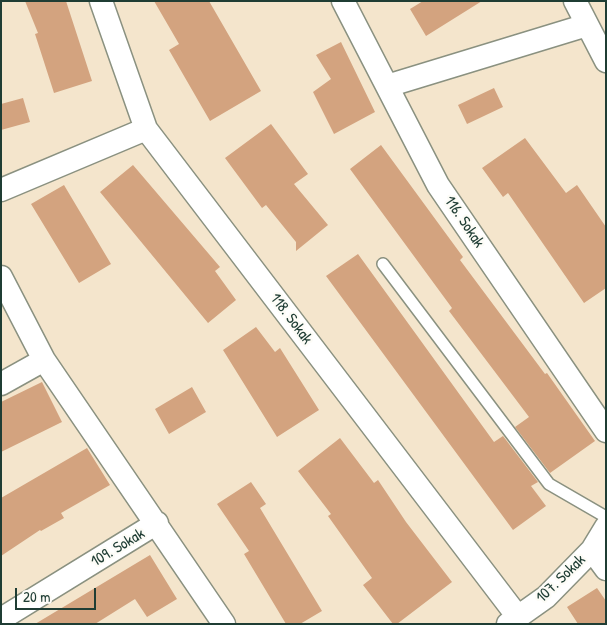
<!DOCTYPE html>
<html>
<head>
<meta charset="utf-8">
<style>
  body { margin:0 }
  #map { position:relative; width:607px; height:625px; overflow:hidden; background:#f4e5cc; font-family:"Patrick Hand",sans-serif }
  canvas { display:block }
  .frame { position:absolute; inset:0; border:2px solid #1f3d34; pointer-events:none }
  .scale { position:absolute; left:15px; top:588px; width:81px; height:22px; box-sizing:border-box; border:2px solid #1f3d34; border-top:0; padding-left:6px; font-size:15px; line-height:18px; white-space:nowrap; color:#1f3d34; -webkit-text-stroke:4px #fdfcf7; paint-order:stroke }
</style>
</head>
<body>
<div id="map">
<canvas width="607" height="625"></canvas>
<div class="frame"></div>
<div class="scale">20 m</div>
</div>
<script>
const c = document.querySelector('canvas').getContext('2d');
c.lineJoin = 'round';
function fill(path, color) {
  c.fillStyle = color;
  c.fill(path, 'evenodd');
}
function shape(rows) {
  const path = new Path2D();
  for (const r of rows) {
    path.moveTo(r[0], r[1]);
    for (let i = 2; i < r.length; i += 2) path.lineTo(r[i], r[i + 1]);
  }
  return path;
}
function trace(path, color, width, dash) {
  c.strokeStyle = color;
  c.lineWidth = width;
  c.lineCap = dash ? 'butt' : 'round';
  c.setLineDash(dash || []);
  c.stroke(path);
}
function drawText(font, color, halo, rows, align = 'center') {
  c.font = font + ' "Patrick Hand",sans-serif';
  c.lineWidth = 4.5;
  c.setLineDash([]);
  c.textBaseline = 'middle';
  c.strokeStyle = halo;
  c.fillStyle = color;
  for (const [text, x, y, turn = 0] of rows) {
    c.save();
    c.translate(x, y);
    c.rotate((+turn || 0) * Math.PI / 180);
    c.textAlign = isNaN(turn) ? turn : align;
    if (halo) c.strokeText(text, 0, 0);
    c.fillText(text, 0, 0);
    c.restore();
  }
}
fill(shape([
  [25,1,66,1,92,81,54,93,35,34,38,33],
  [154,1,209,1,261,91,210,121,169,50,179,44],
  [423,1,482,1,426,36,410,9],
  [341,42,375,112,334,134,313,92,331,79,316,55],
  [494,88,503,107,467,124,458,105],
  [23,98,30,122,1,130,1,104],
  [271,124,308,174,294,184,328,225,296,251,296,242,266,205,262,208,225,158],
  [525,138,566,193,577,185,606,227,606,288,584,303,508,193,503,197,482,168],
  [381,145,463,257,460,260,545,374,547,373,595,441,550,473,515,427,529,417,449,311,452,308,350,169],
  [133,165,220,267,215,271,236,300,208,323,100,192],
  [64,185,111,264,79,283,31,204],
  [358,254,494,442,503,436,538,482,531,486,546,506,513,530,326,276],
  [256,327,275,352,280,348,319,410,277,437,223,350],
  [42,382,62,422,1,452,1,402],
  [192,387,206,412,169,434,155,409],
  [340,438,374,483,378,480,406,522,452,582,397,624,393,624,363,585,372,578,328,516,331,514,298,471],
  [87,448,110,485,61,513,64,518,41,531,40,530,1,556,1,498],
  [251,482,266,504,260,508,322,611,300,624,286,624,244,554,249,551,217,504],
  [150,555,177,599,147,617,135,599,95,624,35,624],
  [597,588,606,601,606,624,578,624,567,607]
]), '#d3a37f');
const lane = shape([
  [383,264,549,484,606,517]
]);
const street = shape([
  [101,1,146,129,518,617],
  [343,1,438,185,606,431],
  [575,1,606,61],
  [387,86,587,25],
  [1,190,146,129],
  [1,277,44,360,224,624],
  [1,384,44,360],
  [592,550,606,569],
  [1,619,157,523],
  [508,624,546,597,592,550,606,527]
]);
trace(lane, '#8a9180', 14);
trace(street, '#8a9180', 25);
trace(lane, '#fff', 11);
trace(street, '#fff', 22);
drawText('16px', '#1f3d34', '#fdfcf7', [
  ["116. Sokak",464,222,56],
  ["118. Sokak",291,319,53],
  ["109. Sokak",118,548,-31],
  ["107. Sokak",561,579,-44]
]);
</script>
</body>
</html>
